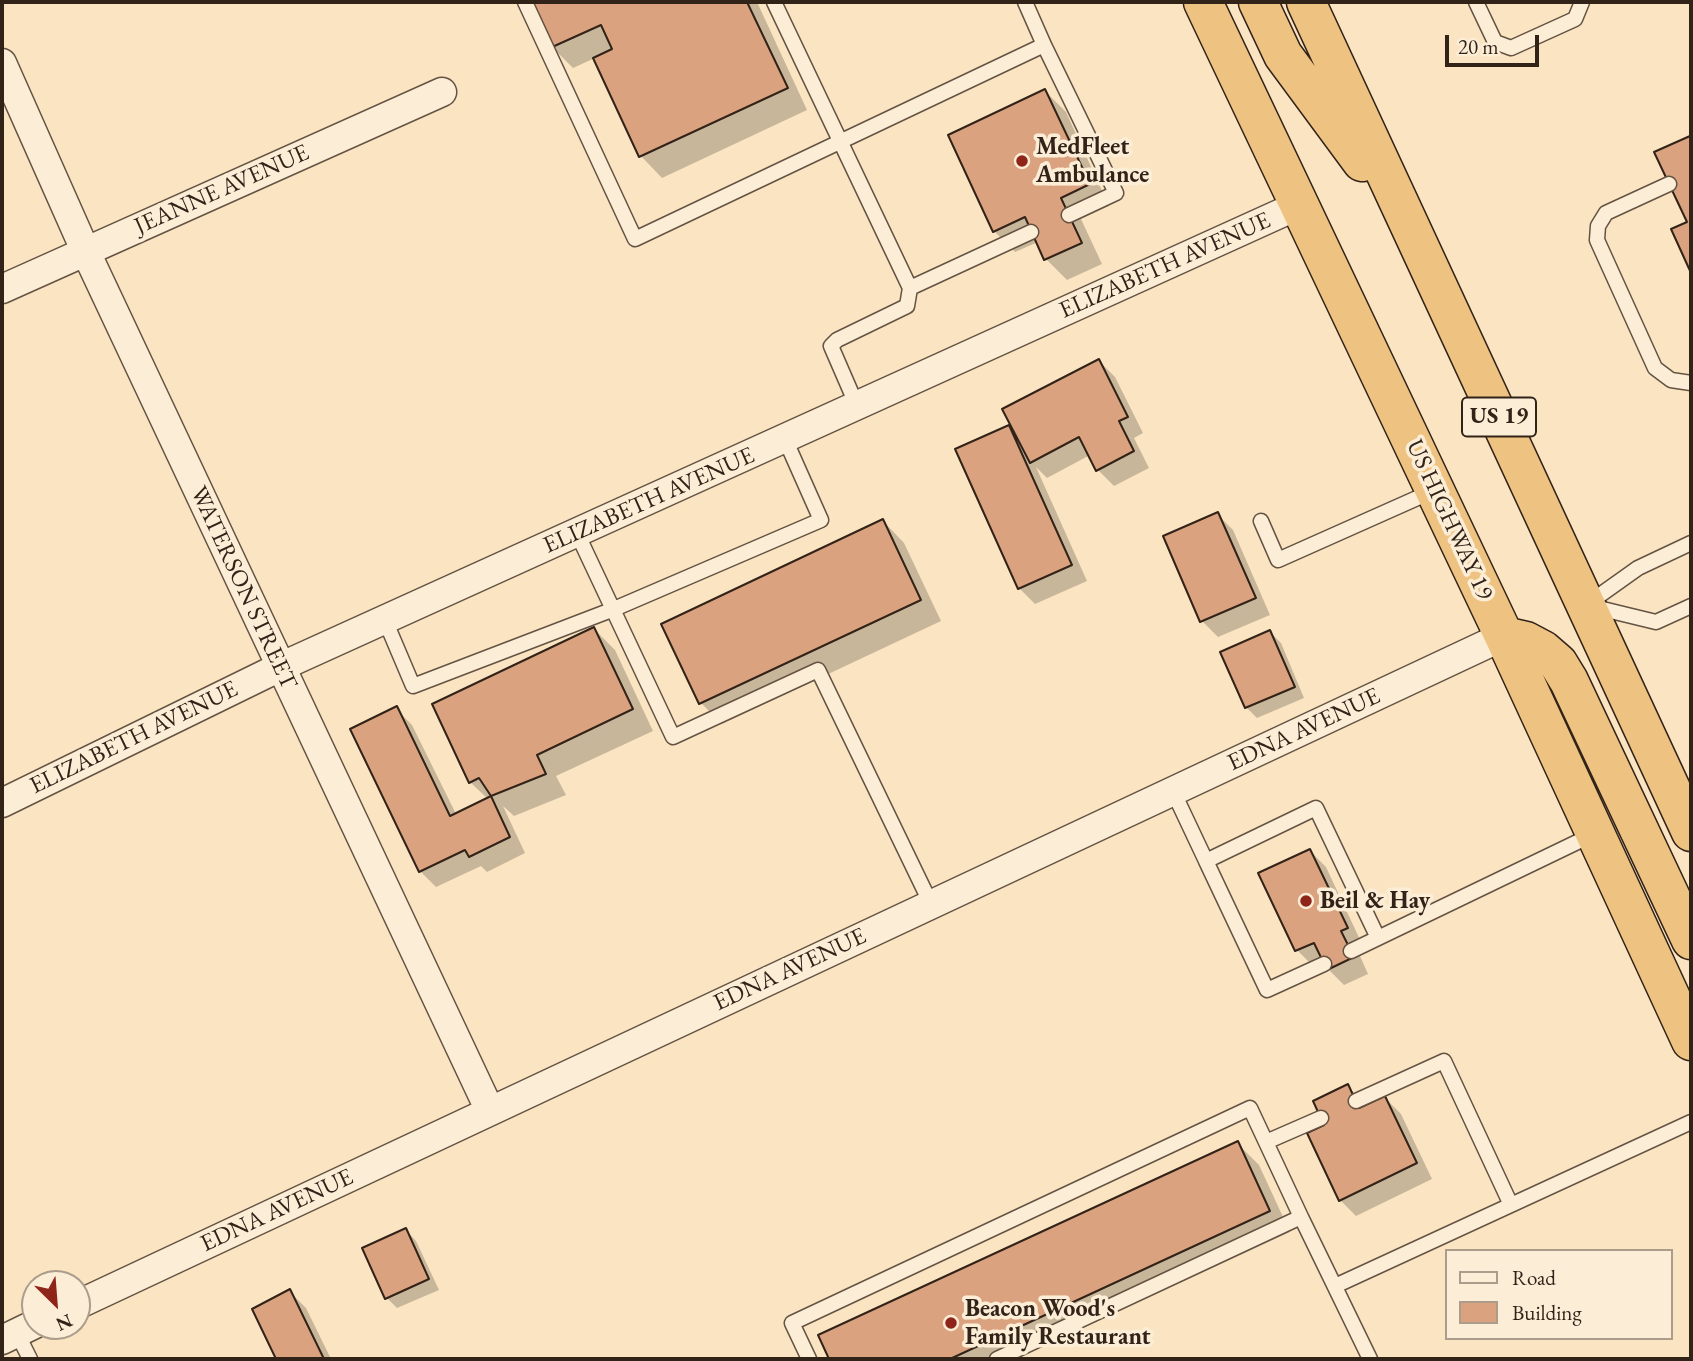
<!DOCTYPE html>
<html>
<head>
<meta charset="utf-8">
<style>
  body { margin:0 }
  #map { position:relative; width:1693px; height:1361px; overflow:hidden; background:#fbe4c1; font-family:"EB Garamond",serif }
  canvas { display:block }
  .frame { position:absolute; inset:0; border:4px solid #322319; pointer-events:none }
  .legend { position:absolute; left:1445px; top:1249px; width:228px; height:91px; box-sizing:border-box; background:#fcedd7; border:2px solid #ab9c8b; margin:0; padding:9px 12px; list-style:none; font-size:21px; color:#322319 }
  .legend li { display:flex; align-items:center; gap:14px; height:35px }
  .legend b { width:35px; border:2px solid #ab9c8b }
  .north { position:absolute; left:21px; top:1270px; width:70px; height:70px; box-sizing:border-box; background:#fcedd7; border:2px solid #ab9c8b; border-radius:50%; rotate:155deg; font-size:19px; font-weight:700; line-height:28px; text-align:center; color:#322319 }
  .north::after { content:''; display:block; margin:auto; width:24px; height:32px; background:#8f2418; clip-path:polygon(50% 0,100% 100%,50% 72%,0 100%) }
  .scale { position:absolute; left:1445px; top:35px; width:94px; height:32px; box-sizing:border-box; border:4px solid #322319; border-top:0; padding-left:9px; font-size:21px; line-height:24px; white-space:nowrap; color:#322319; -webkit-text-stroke:5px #fcedd7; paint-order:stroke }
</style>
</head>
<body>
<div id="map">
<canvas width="1693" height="1361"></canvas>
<div class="frame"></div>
<ul class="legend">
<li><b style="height:9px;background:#fcedd7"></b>Road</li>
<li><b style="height:19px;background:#daa27f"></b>Building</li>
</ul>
<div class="north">N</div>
<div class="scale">20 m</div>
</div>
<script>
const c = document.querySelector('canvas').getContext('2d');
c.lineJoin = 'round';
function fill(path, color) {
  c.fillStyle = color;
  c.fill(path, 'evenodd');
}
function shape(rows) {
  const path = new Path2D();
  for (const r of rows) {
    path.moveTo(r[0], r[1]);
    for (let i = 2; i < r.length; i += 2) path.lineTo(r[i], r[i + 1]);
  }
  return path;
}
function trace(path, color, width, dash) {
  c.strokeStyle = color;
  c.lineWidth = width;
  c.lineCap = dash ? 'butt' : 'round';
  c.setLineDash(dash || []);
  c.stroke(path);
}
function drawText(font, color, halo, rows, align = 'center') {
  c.font = font + ' "EB Garamond",serif';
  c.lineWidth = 7;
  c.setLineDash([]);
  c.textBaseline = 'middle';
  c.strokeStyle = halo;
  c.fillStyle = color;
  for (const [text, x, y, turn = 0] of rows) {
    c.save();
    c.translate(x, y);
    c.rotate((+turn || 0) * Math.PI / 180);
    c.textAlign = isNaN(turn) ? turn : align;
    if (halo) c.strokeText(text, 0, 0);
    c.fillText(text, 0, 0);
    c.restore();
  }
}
fill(shape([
  [531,2,757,2,807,110,662,178,641,156,595,58,573,68,552,47],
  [1045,91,1066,112,1109,206,1081,219,1102,264,1067,280,1046,259,1038,242,1015,252,994,231],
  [1690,138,1691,139,1691,269,1673,230,1689,223],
  [1099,361,1115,377,1143,433,1134,438,1149,468,1114,486,1098,470,1090,455,1047,478,1036,467,1087,581,1035,604,1019,588,957,450,1012,426],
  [1217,514,1233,530,1270,615,1218,637,1202,621,1165,537],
  [883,521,904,543,941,621,722,724,701,703,664,625],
  [594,629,615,650,653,731,556,776,566,795,514,816,503,806,525,853,487,872,481,866,436,887,420,871,396,709,412,725,456,814,488,799,470,782],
  [1270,632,1281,643,1304,698,1257,718,1246,707],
  [1310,851,1326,867,1362,944,1356,947,1368,974,1344,985,1328,969,1313,966,1297,950],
  [1348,1086,1366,1107,1385,1098,1401,1114,1432,1179,1356,1216,1340,1200,1327,1125],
  [1237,1143,1259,1165,1290,1232,1016,1359,830,1359,820,1336],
  [406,1230,416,1241,439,1290,397,1308,387,1298],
  [290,1292,306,1308,331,1359,278,1359,254,1309]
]), '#0003');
const building = shape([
  [529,2,747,2,788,88,639,157,593,58,612,49,601,25,550,48,529,2],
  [1045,89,1090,184,1061,198,1082,243,1044,260,1025,217,993,232,948,135,1045,89],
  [1690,136,1691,138,1691,273,1671,229,1687,222,1654,152,1690,136],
  [1099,359,1128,417,1119,421,1134,451,1096,471,1079,437,1030,463,1002,409,1099,359],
  [1009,425,1072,565,1018,589,955,449,1009,425],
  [1218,512,1256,598,1200,622,1163,536,1218,512],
  [883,519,921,600,699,704,661,624,883,519],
  [594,627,633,709,537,755,546,774,491,796,479,778,469,783,432,704,594,627],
  [1270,630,1295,687,1245,708,1220,652,1270,630],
  [397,706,450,816,491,796,510,837,469,857,465,850,419,872,350,729,397,706],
  [1310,849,1348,928,1341,931,1354,957,1327,970,1314,943,1295,951,1258,873,1310,849],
  [1348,1084,1359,1108,1385,1096,1417,1163,1339,1201,1307,1133,1324,1125,1313,1101,1348,1084],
  [1238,1141,1270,1211,950,1359,829,1359,818,1335,1238,1141],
  [406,1228,429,1279,385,1299,362,1248,406,1228],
  [290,1289,324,1359,276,1359,252,1309,290,1289]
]);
fill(building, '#daa27f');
trace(building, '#322319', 2);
const lane = shape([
  [525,2,635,239,1044,45,1025,2],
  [774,2,910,288,907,306,837,340,831,346,857,406],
  [1476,2,1495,42,1511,48,1575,19,1582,2],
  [1044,45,1116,193,1069,215],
  [1669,184,1606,213,1598,226,1597,240,1655,368,1671,380,1691,383],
  [910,288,1031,232],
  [1261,521,1278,560,1433,491],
  [577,533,673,737,818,670,931,904],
  [1691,543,1638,568,1586,605,1656,622,1691,606],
  [385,620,413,686,614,609,821,520,785,439],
  [1173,791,1206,861],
  [1351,951,1378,938],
  [1324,964,1267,990,1206,861,1316,808,1378,938,1594,834],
  [1356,1101,1444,1061,1511,1205],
  [1266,1142,1321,1118],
  [1335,1286,1691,1122],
  [17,1333,30,1359],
  [809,1359,792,1323,1250,1108,1301,1217],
  [997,1359,1301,1217,1370,1359]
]);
const street = shape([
  [2,63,85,250,490,1111],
  [2,289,442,92],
  [2,803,280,667,1299,205],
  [77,1305,1504,636],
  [2,1340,35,1324]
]);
const highway = shape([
  [1203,2,1504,636,1691,1041],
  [1258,2,1283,55,1362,162],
  [1306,2,1691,832],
  [1504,636,1526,641,1543,650,1558,663,1569,681,1691,940]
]);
trace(lane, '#645343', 17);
trace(street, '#645343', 31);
trace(highway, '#322319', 41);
trace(lane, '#fcedd7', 14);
trace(street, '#fcedd7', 28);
trace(highway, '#eec280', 38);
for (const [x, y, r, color] of [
  [1022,161,7,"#8f2418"],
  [1306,901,7,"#8f2418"],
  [951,1323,7,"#8f2418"]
]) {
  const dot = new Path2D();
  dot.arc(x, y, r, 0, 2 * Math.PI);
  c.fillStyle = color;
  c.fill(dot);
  trace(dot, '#fcedd7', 2.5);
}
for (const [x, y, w] of [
  [1499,417,74]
]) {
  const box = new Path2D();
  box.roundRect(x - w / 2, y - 19.5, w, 39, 5);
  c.fillStyle = '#fcedd7';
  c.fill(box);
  trace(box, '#322319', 2);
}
drawText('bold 23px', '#322319', null, [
  ["US 19",1499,417]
]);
drawText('bold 24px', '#322319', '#fcedd7', [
  ["MedFleet",1036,147],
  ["Ambulance",1036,175],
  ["Beil & Hay",1320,901],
  ["Beacon Wood's",965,1309],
  ["Family Restaurant",965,1337]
], 'left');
drawText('24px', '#322319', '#fcedd7', [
  ["JEANNE AVENUE",222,190,-24],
  ["ELIZABETH AVENUE",1165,266,-24],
  ["ELIZABETH AVENUE",649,501,-24],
  ["US HIGHWAY 19",1449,520,65],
  ["WATERSON STREET",243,588,65],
  ["EDNA AVENUE",1304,730,-25],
  ["ELIZABETH AVENUE",134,738,-26],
  ["EDNA AVENUE",790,970,-25],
  ["EDNA AVENUE",277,1211,-25]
]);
</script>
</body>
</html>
